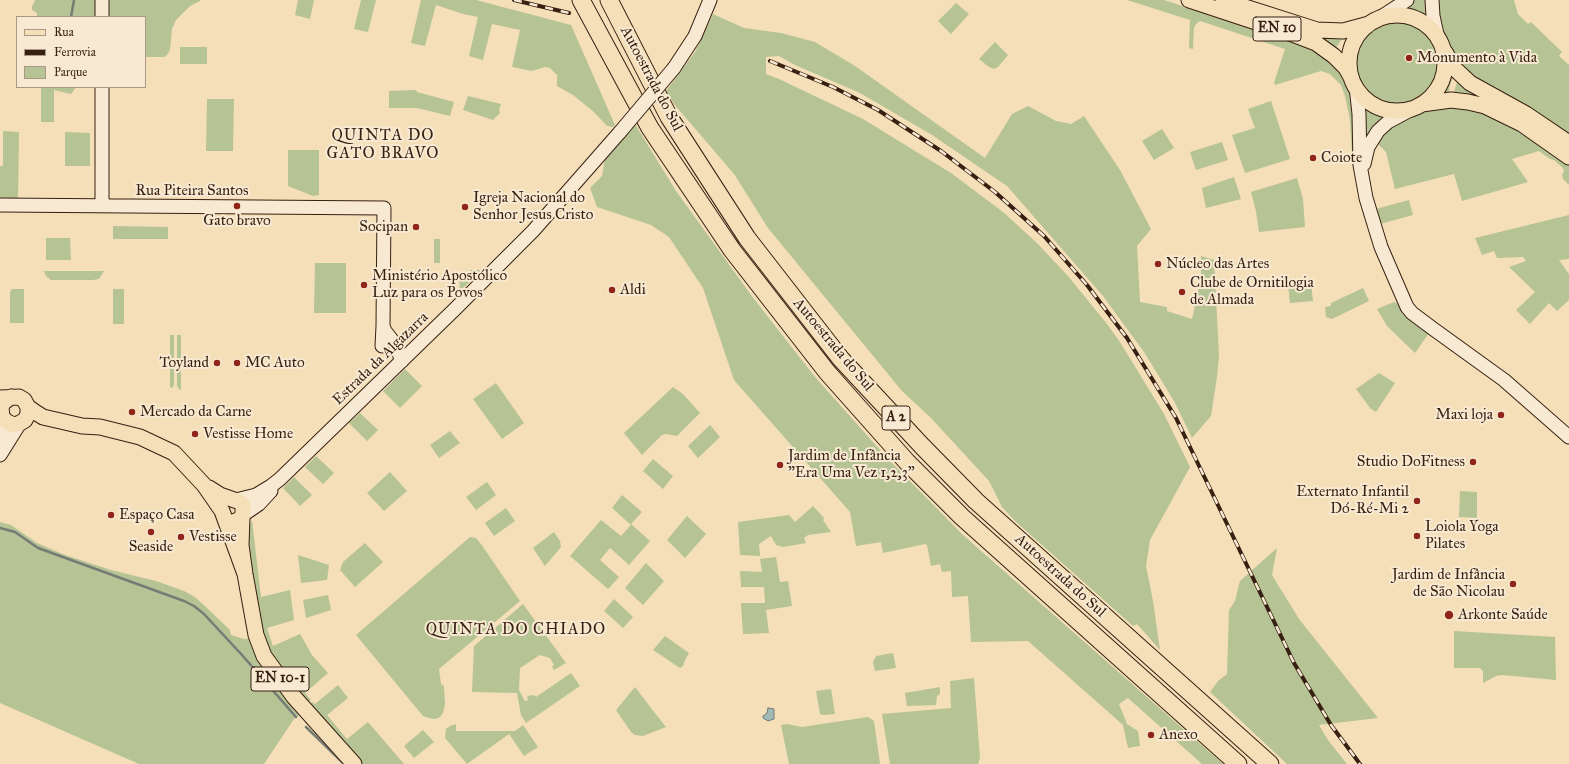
<!DOCTYPE html>
<html>
<head>
<meta charset="utf-8">
<style>
  body { margin:0 }
  #map { position:relative; width:1569px; height:764px; overflow:hidden; background:#f5dfb9; font-family:"IM FELL Great Primer",serif }
  canvas { display:block }
  .legend { position:absolute; left:16px; top:16px; width:130px; height:72px; box-sizing:border-box; background:#f8ead2; border:1px solid #ab9985; margin:0; padding:5px 7px; list-style:none; font-size:12px; color:#371f11 }
  .legend li { display:flex; align-items:center; gap:8px; height:20px }
  .legend b { width:20px; border:1px solid #ab9985 }
</style>
</head>
<body>
<div id="map">
<canvas width="1569" height="764"></canvas>
<ul class="legend">
<li><b style="height:5px;background:#f5dfb9"></b>Rua</li>
<li><b style="height:5px;background:#371f11"></b>Ferrovia</li>
<li><b style="height:11px;background:#b5c395"></b>Parque</li>
</ul>
</div>
<script>
const c = document.querySelector('canvas').getContext('2d');
c.lineJoin = 'round';
function fill(path, color) {
  c.fillStyle = color;
  c.fill(path, 'evenodd');
}
function shape(rows) {
  const path = new Path2D();
  for (const r of rows) {
    if (r.length === 3) {
      path.moveTo(r[0] + r[2], r[1]);
      path.arc(r[0], r[1], r[2], 0, 2 * Math.PI);
      continue;
    }
    path.moveTo(r[0], r[1]);
    for (let i = 2; i < r.length; i += 2) path.lineTo(r[i], r[i + 1]);
  }
  return path;
}
function trace(path, color, width, dash) {
  c.strokeStyle = color;
  c.lineWidth = width;
  c.lineCap = dash ? 'butt' : 'round';
  c.setLineDash(dash || []);
  c.stroke(path);
}
function drawText(font, color, halo, rows, align = 'center') {
  c.font = font + ' "IM FELL Great Primer",serif';
  c.lineWidth = 4;
  c.setLineDash([]);
  c.textBaseline = 'middle';
  c.strokeStyle = halo;
  c.fillStyle = color;
  for (const [text, x, y, turn = 0] of rows) {
    c.save();
    c.translate(x, y);
    c.rotate((+turn || 0) * Math.PI / 180);
    c.textAlign = isNaN(turn) ? turn : align;
    if (halo) c.strokeText(text, 0, 0);
    c.fillText(text, 0, 0);
    c.restore();
  }
}
fill(shape([
  [34,0,96,0,96,17,37,17,37,13,32,10,32,6,35,1],
  [109,0,200,0,200,1,190,6,176,20,172,29,170,50,167,55,164,57,145,57,145,17,109,17],
  [298,0,314,0,310,19,295,15],
  [361,0,376,0,368,32,354,29],
  [421,0,476,0,571,25,615,125,613,127,607,126,594,112,573,95,557,86,557,75,550,68,545,67,532,71,512,67,520,30,492,24,483,60,469,56,478,17,463,14,436,5,425,46,411,43],
  [1127,0,1164,0,1294,42,1324,56,1335,66,1343,77,1350,94,1354,112,1354,155,1352,155,1350,120,1345,96,1341,85,1330,74,1321,71,1275,85,1274,83,1285,49,1200,21,1196,24,1194,28,1193,49,1189,48,1190,20],
  [1209,0,1342,36,1341,40,1335,50],
  [1413,0,1429,0,1429,21,1416,14,1403,11],
  [1438,0,1514,0,1518,14,1528,24,1531,22,1562,52,1559,56,1569,65,1569,134,1518,101,1476,78,1460,64,1450,48,1442,28,1439,18],
  [956,3,969,14,951,34,938,21],
  [713,14,744,28,781,33,815,42,855,66,985,158,1012,114,1028,106,1056,121,1071,124,1084,116,1120,170,1151,229,1137,246,1140,302,1167,307,1167,311,1192,319,1201,278,1201,256,1214,260,1219,355,1217,377,1211,416,1192,438,1174,401,1144,352,1103,296,1007,186,932,135,860,93,795,65,779,56,766,57,766,74,779,79,863,119,951,173,1003,212,1037,243,1068,276,1107,324,1120,342,1164,414,1190,467,1150,540,1146,566,1153,601,1160,650,1137,624,1133,626,1015,521,1002,507,989,481,931,418,902,391,768,228,734,174,674,104,666,91,695,52],
  [1397,63,43],
  [995,42,1008,55,998,67,994,69,989,67,979,59],
  [180,47,207,47,207,64,180,64],
  [1449,71,1454,75,1450,85,1448,95,1439,94,1445,85],
  [1458,79,1506,108,1453,95],
  [41,87,76,87,71,94,54,90,54,122,41,122],
  [416,90,417,92,454,102,450,116,417,108,389,108,389,91],
  [468,96,501,104,499,110,500,113,493,120,463,110],
  [207,99,234,99,233,151,206,151],
  [1271,101,1290,159,1245,173,1232,135,1255,128,1248,109],
  [1361,101,1374,110,1391,115,1366,143],
  [1449,107,1477,111,1511,126,1569,165,1569,185,1563,179,1562,174,1564,172,1563,168,1554,160,1550,159,1539,151,1512,159,1528,182,1462,201,1454,174,1395,189,1386,152,1376,142,1385,130,1415,114,1432,109],
  [635,124,676,191,751,295,815,377,889,460,963,535,1223,764,1202,764,1128,698,1119,704,1127,724,1138,731,1140,746,1128,748,1123,725,1028,641,971,642,968,596,952,597,951,571,942,572,940,564,931,566,927,545,925,544,883,553,881,542,856,546,850,512,734,380,703,288,669,237,651,225,597,207,590,188,602,176,605,159],
  [1162,129,1174,148,1154,160,1142,141],
  [3,131,19,132,18,200,0,199,0,166,3,166],
  [65,132,90,133,90,166,65,166],
  [1222,142,1228,160,1196,170,1190,152],
  [288,150,319,150,319,195,313,196,288,186],
  [1234,177,1241,199,1206,208,1202,188],
  [1297,178,1303,199,1305,227,1259,232,1256,211,1251,192],
  [1409,200,1413,215,1380,224,1376,209],
  [1569,215,1569,259,1559,260,1569,274,1569,300,1557,311,1549,303,1530,324,1516,310,1535,292,1509,267,1526,261,1523,257,1497,258,1494,251,1482,255,1475,238],
  [113,226,168,227,168,239,113,239],
  [46,238,70,238,71,260,46,260],
  [434,239,440,239,440,263,434,263],
  [315,263,346,263,346,313,314,313],
  [470,270,482,270,460,291,459,276,470,276],
  [44,271,104,271,99,279,93,280,51,280,46,276],
  [1311,282,1313,301,1290,303,1288,285],
  [1363,288,1369,301,1332,319,1326,317,1325,307,1331,306,1331,303],
  [12,289,24,289,24,323,10,323,10,292],
  [113,289,124,289,124,324,113,324],
  [1394,302,1400,305,1429,333,1415,353,1387,326,1377,309],
  [170,335,174,335,174,385,172,388,170,387],
  [177,335,181,335,181,390,179,389,177,386],
  [405,369,422,386,400,408,383,391],
  [1379,373,1395,383,1376,412,1370,408,1356,389],
  [496,383,524,423,502,439,473,399],
  [673,387,683,394,700,413,677,436,666,434,662,435,642,455,624,433],
  [360,413,378,430,367,441,349,423],
  [710,425,720,437,698,458,688,446],
  [450,431,460,443,439,458,430,445],
  [316,456,334,473,323,484,305,467],
  [653,459,673,476,663,489,643,471],
  [390,472,407,491,384,511,367,493],
  [294,477,312,495,300,506,283,488],
  [487,482,496,495,476,510,466,497],
  [1460,491,1477,492,1477,518,1459,517],
  [622,495,642,512,631,524,650,541,629,565,610,548,600,560,619,577,608,589,570,556,601,520,621,536,631,525,612,508],
  [813,506,824,518,823,520,831,532,808,535,804,538,806,543,783,547,776,545,771,536,759,544,760,556,740,555,738,522,789,515,795,522],
  [506,508,515,521,494,536,485,523],
  [687,516,706,534,685,558,667,540],
  [252,520,261,597,290,590,294,620,267,628,273,646,300,634,312,655,328,673,305,693,311,700,307,703,274,658,264,638,247,551,249,527],
  [0,522,11,525,37,543,65,555,111,570,156,581,184,591,195,597,207,608,230,630,231,635,244,639,252,638,299,715,294,719,264,764,139,764,0,703],
  [554,532,560,541,561,547,545,566,533,548],
  [470,537,476,538,481,544,520,601,439,669,441,684,444,686,445,704,443,713,440,717,435,719,429,718,423,716,356,635],
  [365,543,383,562,355,587,340,570,343,562],
  [1277,548,1272,575,1299,619,1378,718,1319,725,1328,740,1347,764,1287,764,1210,692,1218,681,1227,674,1229,610,1235,601,1240,581],
  [298,555,329,565,327,580,301,583],
  [776,557,780,582,788,581,792,606,766,610,769,633,743,634,741,603,765,603,764,587,741,587,740,571,762,572,760,559],
  [646,563,664,581,643,605,625,588],
  [328,595,331,610,306,618,303,600],
  [614,599,633,617,623,628,604,611],
  [523,604,566,663,554,670,552,666,554,665,550,658,540,655,520,668,519,690,525,701,528,700,527,697,528,696,534,695,536,697,571,673,580,686,526,723,521,715,517,693,472,692,474,646],
  [1454,631,1555,637,1556,680,1502,675,1496,676,1483,683,1483,671,1480,668,1454,668],
  [665,636,689,653,685,660,683,666,680,668,653,650],
  [893,653,896,668,875,671,873,662,876,656],
  [974,678,980,758,978,764,890,764,882,714,951,708,950,681],
  [338,685,348,698,327,715,347,739,368,722,404,764,362,764,309,705,312,702,315,704],
  [635,687,651,708,666,727,643,736,635,735,631,732,616,710],
  [940,687,940,694,937,696,936,705,907,706,905,693],
  [831,689,835,714,823,715,820,714,816,691],
  [868,717,874,721,880,764,789,764,781,725,787,724,802,727],
  [456,724,456,731,515,731,523,725,538,747,524,756,509,734,467,764,445,738,446,729,450,726],
  [423,730,434,742,414,758,404,746]
]), '#b5c395');
const water = shape([
  [768,708,774,709,774,719,768,721,763,718,763,716,767,713,768,708]
]);
fill(water, '#a0bab8');
trace(water, '#767c75', 1);
trace(shape([
  [71,17,74,0],
  [0,528,15,532,38,548,184,601,194,606,204,614,242,655,296,717],
  [306,727,344,764]
]), '#767c75', 2.5);
const secondary = shape([
  [102,0,102,17],
  [1432,0,1433,16,1438,39],
  [1378,19,1407,0],
  [674,68,695,36,710,0],
  [1356,86,1359,114,1360,165,1366,198,1381,247,1407,307,1412,313,1432,328,1504,380,1569,437],
  [102,87,102,200,105,206],
  [1364,164,1368,147,1378,131,1388,122,1414,108],
  [0,205,384,208,383,326,382,346],
  [383,326,385,331,395,344,402,361],
  [0,441,2,432,2,417],
  [0,455,20,423],
  [236,500,256,495,271,486,280,479,455,309,533,231,620,132],
  [243,515,259,504,271,491]
]);
const primary = shape([
  [1189,0,1295,35,1316,43,1334,56,1346,68,1351,77],
  [1223,0,1317,30,1343,31,1369,24],
  [1397,63,48],
  [1445,52,1454,68,1470,83,1526,114,1569,143],
  [1422,104,1451,100,1468,102,1485,106,1522,124,1569,157],
  [11,397,4,402,1,407,2,417,7,422,14,425,20,423,25,420,28,414,28,407],
  [0,398,19,397,24,400,28,407,35,412,43,417,82,426,100,427,140,437,174,453,204,485,222,511,245,574],
  [209,488,220,495,240,502,243,505,243,515,239,520,235,521],
  [242,517,241,545,245,574,256,635,264,656,294,697,354,764]
]);
const highway = shape([
  [581,0,650,128,732,250,827,372,907,462,962,517,1238,764],
  [609,0,669,117,747,238,841,359,922,446,976,501,1270,764]
]);
trace(secondary, '#371f11', 15);
trace(primary, '#371f11', 17);
trace(highway, '#371f11', 19);
trace(secondary, '#f8ead2', 13);
trace(primary, '#f5dfb9', 15);
trace(highway, '#f5dfb9', 17);
const rail = shape([
  [514,0,569,13],
  [770,61,833,87,878,110,941,151,995,192,1044,236,1087,285,1127,338,1176,418,1294,663,1331,725,1360,764]
]);
trace(rail, '#371f11', 4);
trace(rail, '#f8ead2', 2.5, [8]);
const secondaryBridge = shape([
  [620,132,674,68]
]);
trace(secondaryBridge, '#371f11', 15, []);
trace(secondaryBridge, '#f8ead2', 13);
for (const [x, y, r, color] of [
  [1409,58,4,"#8f2418"],
  [1313,158,4,"#8f2418"],
  [237,206,4,"#8f2418"],
  [465,207,4,"#8f2418"],
  [416,227,4,"#8f2418"],
  [1158,264,4,"#8f2418"],
  [364,285,4,"#8f2418"],
  [612,290,4,"#8f2418"],
  [1182,292,4,"#8f2418"],
  [217,363,4,"#8f2418"],
  [237,363,4,"#8f2418"],
  [132,412,4,"#8f2418"],
  [1501,415,4,"#8f2418"],
  [195,434,4,"#8f2418"],
  [1473,462,4,"#8f2418"],
  [780,465,4,"#8f2418"],
  [1417,501,4,"#8f2418"],
  [111,515,4,"#8f2418"],
  [151,532,4,"#8f2418"],
  [1417,536,4,"#8f2418"],
  [181,537,4,"#8f2418"],
  [1513,584,4,"#8f2418"],
  [1449,615,5,"#8f2418"],
  [1151,735,4,"#8f2418"]
]) {
  const dot = new Path2D();
  dot.arc(x, y, r, 0, 2 * Math.PI);
  c.fillStyle = color;
  c.fill(dot);
  trace(dot, '#f8ead2', 1.5);
}
for (const [x, y, w] of [
  [1277,29,48],
  [896,418,28],
  [280,679,58]
]) {
  const box = new Path2D();
  box.roundRect(x - w / 2, y - 12, w, 24, 3);
  c.fillStyle = '#f8ead2';
  c.fill(box);
  trace(box, '#371f11', 1);
}
drawText('bold 14px', '#371f11', null, [
  ["EN 10",1277,29],
  ["A 2",896,418],
  ["EN 10-1",280,679]
]);
drawText('15px', '#371f11', '#f8ead2', [
  ["Monumento à Vida",1417,58],
  ["Coiote",1321,158],
  ["Igreja Nacional do",473,198],
  ["Senhor Jesus Cristo",473,215],
  ["Gato bravo",237,221,"center"],
  ["Socipan",408,227,"right"],
  ["Núcleo das Artes",1166,264],
  ["Ministério Apostólico",372,276],
  ["Luz para os Povos",372,293],
  ["Clube de Ornitilogia",1190,283],
  ["de Almada",1190,300],
  ["Aldi",620,290],
  ["Toyland",209,363,"right"],
  ["MC Auto",245,363],
  ["Mercado da Carne",140,412],
  ["Maxi loja",1493,415,"right"],
  ["Vestisse Home",203,434],
  ["Jardim de Infância",788,456],
  ["\"Era Uma Vez 1,2,3\"",788,473],
  ["Studio DoFitness",1465,462,"right"],
  ["Externato Infantil",1409,492,"right"],
  ["Dó-Ré-Mi 2",1409,509,"right"],
  ["Espaço Casa",119,515],
  ["Loiola Yoga",1425,527],
  ["Pilates",1425,544],
  ["Vestisse",189,537],
  ["Seaside",151,547,"center"],
  ["Jardim de Infância",1505,575,"right"],
  ["de São Nicolau",1505,592,"right"],
  ["Arkonte Saúde",1458,615],
  ["Anexo",1159,735]
], 'left');
drawText('15px', '#371f11', '#f8ead2', [
  ["Autoestrada do Sul",651,79,62],
  ["Rua Piteira Santos",192,191],
  ["Autoestrada do Sul",833,345,50],
  ["Estrada da Algazarra",381,359,-44],
  ["Autoestrada do Sul",1060,576,42]
]);
c.letterSpacing = '1px';
drawText('16px', '#371f11', '#f8ead2', [
  ["QUINTA DO",383,136],
  ["GATO BRAVO",383,154],
  ["QUINTA DO CHIADO",516,630]
]);
c.letterSpacing = '0px';
</script>
</body>
</html>
